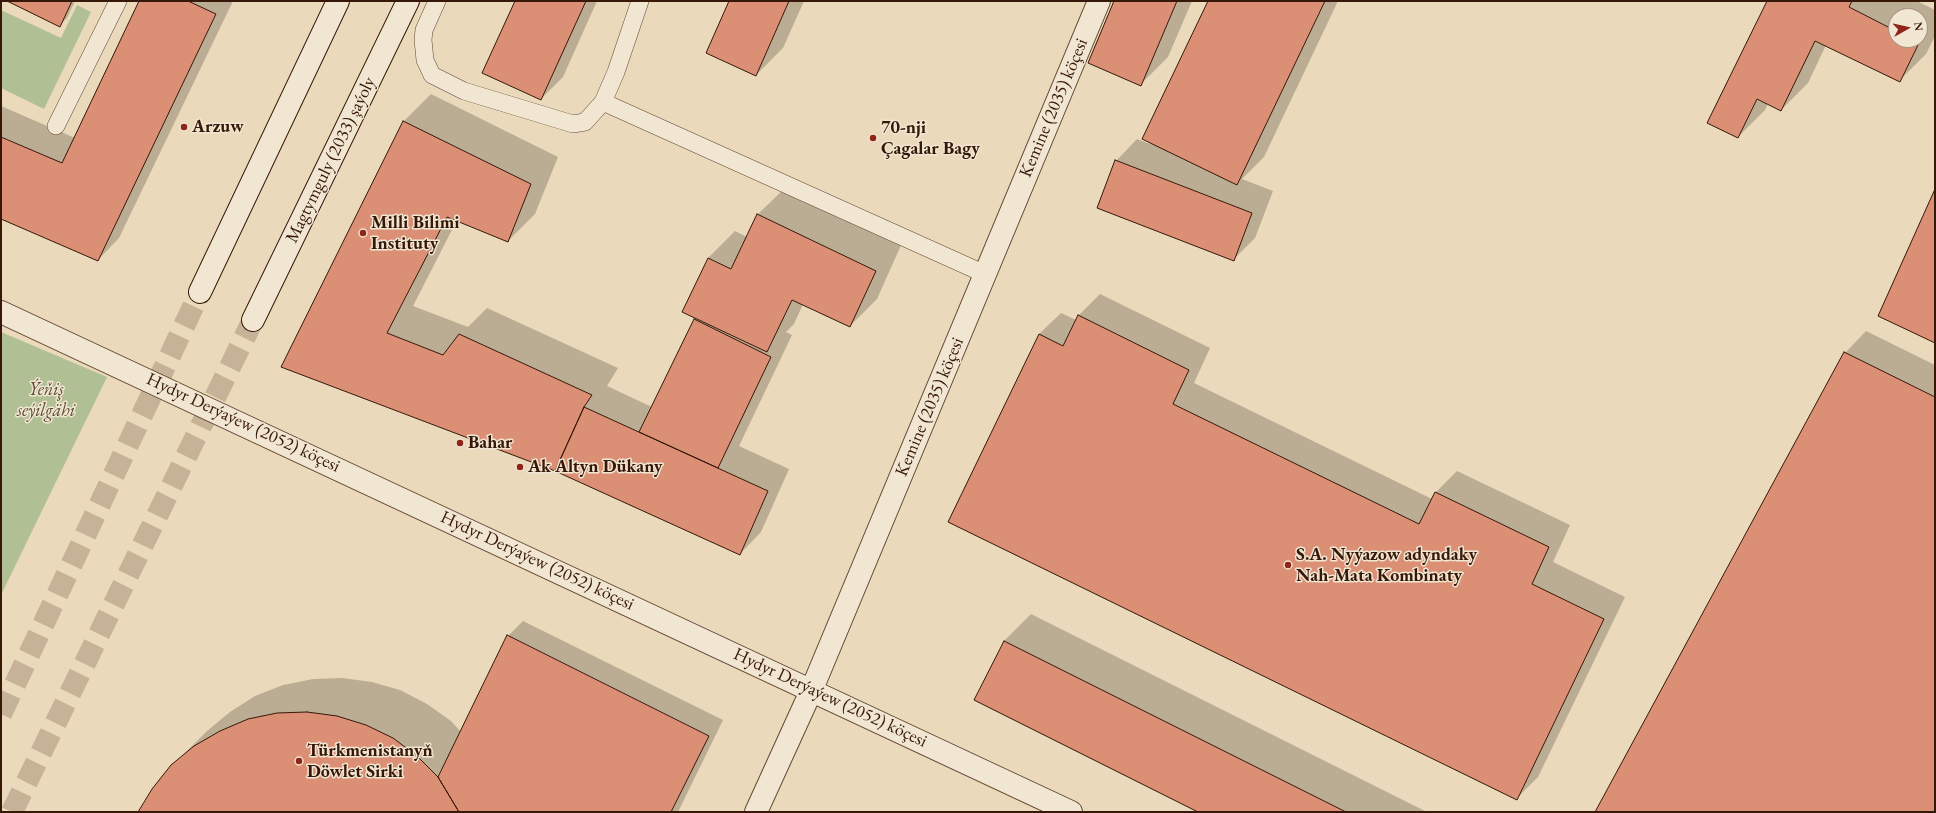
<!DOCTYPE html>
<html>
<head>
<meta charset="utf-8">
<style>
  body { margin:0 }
  #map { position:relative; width:1936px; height:813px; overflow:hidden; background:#ead9ba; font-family:"EB Garamond",serif }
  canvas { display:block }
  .frame { position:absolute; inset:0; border:2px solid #361708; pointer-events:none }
  .north { position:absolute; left:1888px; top:8px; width:40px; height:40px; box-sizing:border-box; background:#f1e6d2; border:1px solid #a69381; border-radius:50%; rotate:82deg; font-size:11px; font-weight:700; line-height:16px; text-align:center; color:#361708 }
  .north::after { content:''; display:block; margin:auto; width:14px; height:18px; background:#8f2418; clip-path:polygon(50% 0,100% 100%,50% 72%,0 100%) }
</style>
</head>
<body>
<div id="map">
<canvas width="1936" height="813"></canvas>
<div class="frame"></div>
<div class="north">N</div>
</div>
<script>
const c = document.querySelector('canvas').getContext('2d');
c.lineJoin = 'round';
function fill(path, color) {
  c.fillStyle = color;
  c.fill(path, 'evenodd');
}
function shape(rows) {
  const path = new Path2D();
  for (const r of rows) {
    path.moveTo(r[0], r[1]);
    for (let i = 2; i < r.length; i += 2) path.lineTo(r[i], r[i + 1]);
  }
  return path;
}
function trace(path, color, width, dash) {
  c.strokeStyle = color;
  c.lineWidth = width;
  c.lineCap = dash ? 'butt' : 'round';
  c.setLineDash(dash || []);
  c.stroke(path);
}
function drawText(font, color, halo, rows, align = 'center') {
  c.font = font + ' "EB Garamond",serif';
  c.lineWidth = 3;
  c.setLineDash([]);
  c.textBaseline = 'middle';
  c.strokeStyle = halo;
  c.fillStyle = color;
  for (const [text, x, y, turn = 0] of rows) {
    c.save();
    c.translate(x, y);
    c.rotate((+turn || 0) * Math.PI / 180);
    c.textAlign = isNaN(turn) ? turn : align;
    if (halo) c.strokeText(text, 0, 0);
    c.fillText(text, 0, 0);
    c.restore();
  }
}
fill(shape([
  [77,5,91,12,44,109,1,88,1,10,61,38],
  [1,332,107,377,1,595]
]), '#b1c094');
fill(shape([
  [9,1,75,1,67,18,59,26],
  [141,1,233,1,119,238,98,260,1,218,1,106,75,138],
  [516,1,597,1,563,77,541,99],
  [730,1,804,1,783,48,756,75],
  [1115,1,1192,1,1168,57,1141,84],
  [1209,1,1338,1,1264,157,1242,179,1273,191,1255,238,1234,259,1116,161,1137,139,1150,144],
  [1768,1,1917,1,1935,10,1935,36,1926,54,1899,81,1826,45,1808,83,1781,110,1768,103,1765,110,1738,137],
  [1896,16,1920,16,1920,40,1896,40],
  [431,94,558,157,535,214,508,241,457,220,413,306,468,327,487,308,618,368,607,386,652,407,696,318,708,258,735,231,747,237,757,215,785,188,902,243,877,299,850,326,803,304,794,324,786,332,792,335,739,446,789,469,761,532,740,554,555,470,282,366,404,121],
  [1100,294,1210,348,1194,383,1432,499,1436,492,1457,471,1570,525,1553,562,1625,597,1538,777,1516,799,1039,334,1061,313,1076,320,1079,315],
  [1866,331,1935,365,1935,812,1596,812,1845,353],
  [1031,614,1427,812,1200,812,1004,641],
  [523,621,723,720,678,812,139,812,172,766,207,731,230,712,255,696,283,685,313,679,342,678,372,682,400,690,427,704,451,721,461,732,508,636]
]), '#0003');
const building = shape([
  [7,1,72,1,60,27,7,1],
  [139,1,188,1,216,14,98,261,1,219,1,137,62,163,139,1],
  [515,1,586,1,541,100,482,73,515,1],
  [729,1,789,1,756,76,706,53,729,1],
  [1114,1,1177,1,1141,86,1088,63,1114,1],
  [1208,1,1325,1,1237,185,1142,139,1208,1],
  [1767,1,1852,1,1849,7,1896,31,1896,40,1914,40,1919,43,1900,82,1815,41,1781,111,1757,99,1738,138,1707,123,1767,1],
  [403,121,531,184,508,242,447,217,387,333,443,355,459,334,592,395,584,407,555,471,281,367,403,121],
  [1115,160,1252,213,1234,261,1097,208,1115,160],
  [1935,189,1935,343,1878,316,1935,189],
  [757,214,876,271,850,327,792,300,767,352,682,312,708,258,731,269,757,214],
  [1078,315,1189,370,1173,404,1419,524,1435,492,1549,547,1532,584,1604,619,1517,800,948,522,1039,334,1063,346,1078,315],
  [694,319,771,357,718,468,639,432,694,319],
  [1844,352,1935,397,1935,812,1595,812,1844,352],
  [584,407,768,491,740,555,555,471,584,407],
  [507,635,709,736,671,812,459,812,438,777,507,635],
  [1004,641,1346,812,1198,812,974,700,1004,641],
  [307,712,337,716,366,725,393,738,417,756,438,777,459,812,138,812,152,789,171,765,194,746,220,731,248,719,277,713,307,712]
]);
fill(building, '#db8f75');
trace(building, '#361708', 1);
trace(shape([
  [1,714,200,292],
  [12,812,253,320]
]), '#c6b296', 22, [22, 11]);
const service = shape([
  [437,1,424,30,423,40,425,60,432,75,464,91,573,124,585,122,603,102,616,72,640,1],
  [603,102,985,274],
  [56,126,118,1]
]);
const minor = shape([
  [1,312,1071,812],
  [756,812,812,689,1099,1]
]);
const secondary = shape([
  [200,292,338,1],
  [253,320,408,1]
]);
trace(service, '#634834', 18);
trace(minor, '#634834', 24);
trace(secondary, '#361708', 24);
trace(service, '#f1e6d2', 17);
trace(minor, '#f1e6d2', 22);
trace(secondary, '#f1e6d2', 22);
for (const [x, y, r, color] of [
  [184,127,4,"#8f2418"],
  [873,138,4,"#8f2418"],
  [363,233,4,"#8f2418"],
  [460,443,4,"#8f2418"],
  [520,467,4,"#8f2418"],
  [1288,565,4,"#8f2418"],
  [299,761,4,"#8f2418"]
]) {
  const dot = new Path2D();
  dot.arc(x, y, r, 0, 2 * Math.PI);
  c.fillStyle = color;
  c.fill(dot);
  trace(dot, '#f1e6d2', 1.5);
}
drawText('18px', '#361708', '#f1e6d2', [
  ["Kemine (2035) köçesi",1054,108,-67],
  ["Magtymguly (2033) şaýoly",331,160,-64],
  ["Kemine (2035) köçesi",930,407,-67],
  ["Hydyr Derýaýew (2052) köçesi",243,423,25],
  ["Hydyr Derýaýew (2052) köçesi",537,561,25],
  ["Hydyr Derýaýew (2052) köçesi",830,698,25]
]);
drawText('bold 18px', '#361708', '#f1e6d2', [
  ["Arzuw",192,127],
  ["70-nji",881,128],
  ["Çagalar Bagy",881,149],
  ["Milli Bilimi",371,223],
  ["Instituty",371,244],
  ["Bahar",468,443],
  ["Ak Altyn Dükany",528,467],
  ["S.A. Nyýazow adyndaky",1296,555],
  ["Nah-Mata Kombinaty",1296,576],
  ["Türkmenistanyň",307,751],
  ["Döwlet Sirki",307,772]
], 'left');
drawText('italic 18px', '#5b4a32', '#f1e6d2', [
  ["Ýeňiş",46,390],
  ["seýilgähi",46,411]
]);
</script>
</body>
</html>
